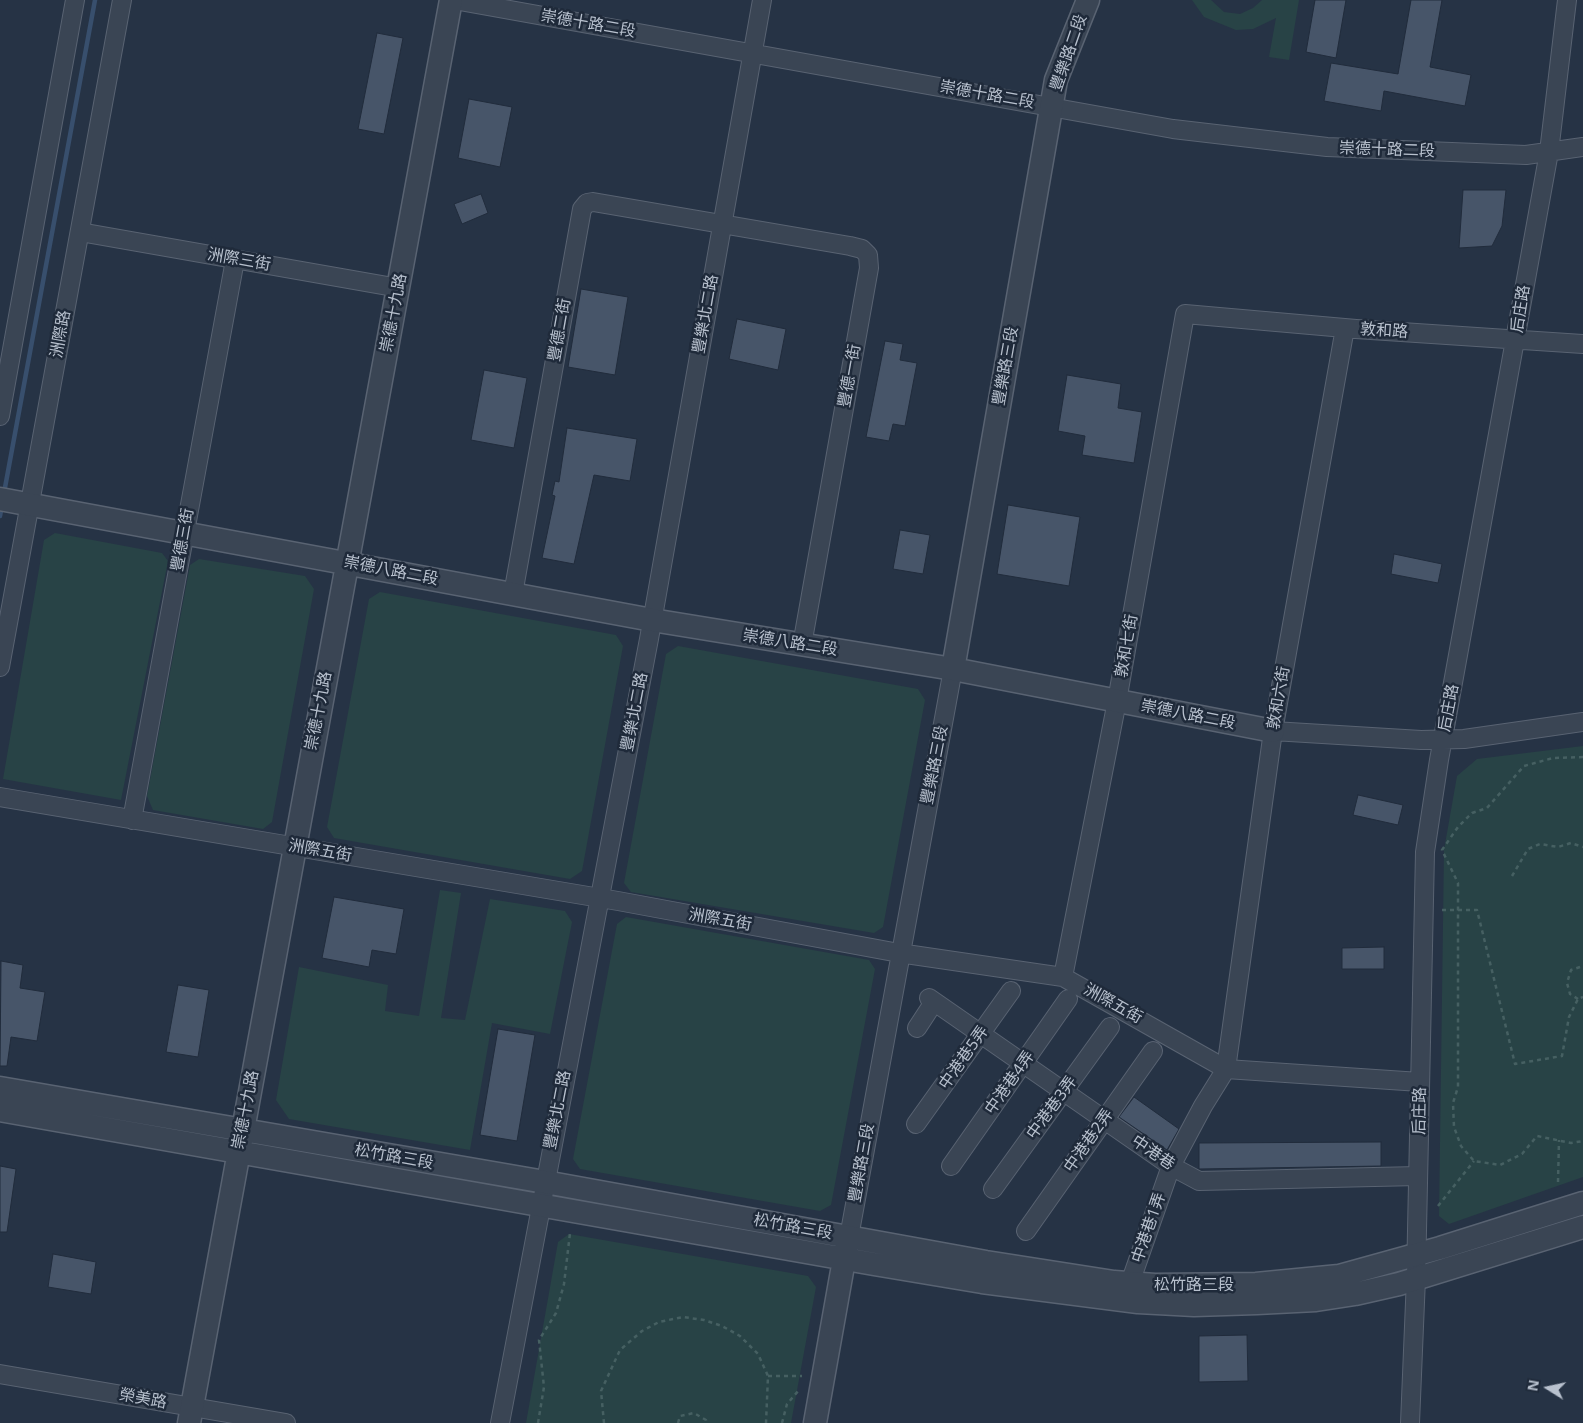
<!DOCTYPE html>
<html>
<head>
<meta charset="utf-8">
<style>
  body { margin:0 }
  #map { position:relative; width:1583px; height:1423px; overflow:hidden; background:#263345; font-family:"Noto Sans",sans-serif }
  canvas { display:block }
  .north { position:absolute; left:1523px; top:1363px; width:50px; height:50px; -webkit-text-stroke:4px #1f2a3a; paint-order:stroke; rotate:280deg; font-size:14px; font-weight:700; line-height:20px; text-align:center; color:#b8c1ce }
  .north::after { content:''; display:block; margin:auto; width:18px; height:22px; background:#b8c1ce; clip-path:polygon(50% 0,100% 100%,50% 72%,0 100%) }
</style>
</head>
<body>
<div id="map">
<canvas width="1583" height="1423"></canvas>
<div class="north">N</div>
</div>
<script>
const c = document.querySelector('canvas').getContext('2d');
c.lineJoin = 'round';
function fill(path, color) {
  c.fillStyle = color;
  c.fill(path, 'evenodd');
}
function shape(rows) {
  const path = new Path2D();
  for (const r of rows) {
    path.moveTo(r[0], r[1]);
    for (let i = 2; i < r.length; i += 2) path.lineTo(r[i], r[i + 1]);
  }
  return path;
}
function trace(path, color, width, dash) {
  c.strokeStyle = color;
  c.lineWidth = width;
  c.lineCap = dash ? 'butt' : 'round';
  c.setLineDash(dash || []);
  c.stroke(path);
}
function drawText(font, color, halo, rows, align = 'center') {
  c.font = font + ' "Noto Sans","Noto Sans TC",sans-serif';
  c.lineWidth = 5;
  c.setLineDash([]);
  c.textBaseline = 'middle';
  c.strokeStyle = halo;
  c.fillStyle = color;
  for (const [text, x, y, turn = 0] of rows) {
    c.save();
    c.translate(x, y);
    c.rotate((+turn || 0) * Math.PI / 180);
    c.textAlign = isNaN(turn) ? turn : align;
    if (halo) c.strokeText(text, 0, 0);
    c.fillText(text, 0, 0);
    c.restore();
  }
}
fill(shape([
  [1192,0,1211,0,1224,12,1240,14,1253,8,1262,0,1299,0,1289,60,1269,57,1276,18,1253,29,1236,30,1204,17],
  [55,533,162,553,168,561,121,800,3,779,44,540],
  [199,559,305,576,314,589,272,822,263,829,153,810,147,796,190,565],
  [380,592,616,635,623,646,582,871,570,879,334,838,327,827,369,599],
  [678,646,918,689,925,700,883,927,874,933,631,892,624,883,666,654],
  [1583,746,1583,1177,1449,1224,1439,1216,1444,850,1457,776,1477,759],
  [440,890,461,893,441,1018,465,1020,490,899,565,911,572,922,550,1034,492,1023,470,1150,289,1119,276,1100,299,967,388,985,385,1011,419,1016],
  [626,917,869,960,875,969,831,1205,820,1211,580,1169,573,1159,617,924],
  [569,1234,808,1276,816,1287,791,1423,526,1423,558,1242]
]), '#284346');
trace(shape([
  [4,493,95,0],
  [0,516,2,505]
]), '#384f6d', 4.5);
const building = shape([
  [1315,0,1346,0,1336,58,1306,52,1315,0],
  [1411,0,1442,0,1430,67,1471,75,1465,106,1384,91,1381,111,1324,101,1331,63,1398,74,1411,0],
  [377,33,403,38,384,134,358,129,377,33],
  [469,99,512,107,500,167,458,158,469,99],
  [1463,190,1506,190,1502,226,1492,246,1459,248,1463,190],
  [481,194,488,213,462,224,454,204,481,194],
  [581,289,628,297,615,375,568,367,581,289],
  [737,319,786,329,778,370,729,359,737,319],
  [885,341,903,344,900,360,917,363,905,426,893,424,889,441,866,437,885,341],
  [484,370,527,378,514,448,471,440,484,370],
  [1067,375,1121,384,1118,408,1142,412,1134,463,1082,455,1085,436,1058,431,1067,375],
  [567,428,637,439,630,481,594,475,574,564,542,558,555,496,552,495,555,481,559,482,567,428],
  [1008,505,1080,517,1069,586,997,574,1008,505],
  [900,530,930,535,923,574,893,569,900,530],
  [1394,554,1442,564,1438,583,1391,574,1394,554],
  [1358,795,1403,805,1398,825,1353,815,1358,795],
  [334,897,404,909,396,954,372,950,369,967,322,958,334,897],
  [1384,947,1384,969,1342,969,1342,948,1384,947],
  [1,961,23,965,20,988,45,992,37,1041,11,1037,7,1066,0,1066,1,961],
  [178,985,209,990,198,1057,166,1052,178,985],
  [498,1029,535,1035,517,1141,480,1135,498,1029],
  [1134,1097,1179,1129,1167,1150,1119,1117,1134,1097],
  [1381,1142,1381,1166,1199,1169,1199,1143,1381,1142],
  [0,1166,16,1169,7,1232,0,1232,0,1166],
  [53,1254,96,1262,91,1294,48,1287,53,1254],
  [1247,1335,1248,1381,1199,1382,1199,1336,1247,1335]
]);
fill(building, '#475569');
trace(building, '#212c3c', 1);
const minor = shape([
  [454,0,1173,129,1327,147,1526,155,1583,147],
  [80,232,399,288],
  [0,416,75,0],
  [513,594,582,209,587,203,593,202,850,246,862,249,868,255,869,268,802,645],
  [0,667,122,0],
  [1273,731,1421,740,1464,739,1583,722],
  [0,797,618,901,899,953,1063,977,1226,1069,1420,1082],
  [132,820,235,260],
  [1063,977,1117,701,1185,314,1356,329,1583,344],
  [929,998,1171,1166,1199,1181,1418,1176],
  [917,1028,934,1002],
  [916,1124,1011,991],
  [951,1166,1068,999],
  [993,1189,1110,1027],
  [1026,1231,1153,1051],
  [849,1237,953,669],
  [1130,1283,1171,1166,1203,1106,1226,1069,1273,731,1345,328],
  [0,1374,286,1423],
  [500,1423,649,639,762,0],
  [1410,1423,1416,1278,1425,852,1439,760,1549,152,1567,0]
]);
const tertiary = shape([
  [0,499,652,620,953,669,1273,731],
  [953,669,1056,80,1088,0],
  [0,1088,545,1182,986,1262,1114,1282,1155,1285,1256,1284,1339,1276,1440,1248,1583,1203],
  [0,1110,874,1264,982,1282,1138,1302,1194,1305,1257,1303,1316,1300,1355,1294,1399,1284,1583,1227],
  [189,1423,451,0],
  [815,1423,847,1243]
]);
trace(minor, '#596372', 20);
trace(tertiary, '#596372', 25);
trace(shape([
  [1583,757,1553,758,1524,766,1487,808,1472,813,1458,827,1442,850,1458,883,1458,1087,1453,1103,1454,1127,1461,1146,1474,1161,1500,1165,1522,1154,1537,1136,1571,1143,1583,1141],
  [1512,876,1528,849,1540,844,1558,847,1571,843,1583,847],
  [1442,910,1477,910,1515,1064,1562,1056,1569,1017,1578,999,1583,997],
  [1578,999,1570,994,1567,983,1571,970,1583,966],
  [1558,1182,1559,1140],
  [1438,1206,1474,1161],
  [768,1376,802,1376],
  [538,1423,544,1387,539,1340,556,1313,564,1284,570,1233],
  [604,1423,601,1391,620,1350,642,1331,659,1322,683,1317,704,1320,722,1326,740,1336,758,1354,768,1376,766,1423],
  [678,1423,680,1416,694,1413,706,1420,706,1423],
  [782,1423,787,1404,799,1390]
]), '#466062', 2.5, [4, 4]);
trace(minor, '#3a4554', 18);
trace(tertiary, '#3a4554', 22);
drawText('16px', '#b8c1ce', '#1f2a3a', [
  ["崇德十路二段",588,24,10],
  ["豐樂路二段",1069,53,-71],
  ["崇德十路二段",987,95,10],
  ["崇德十路二段",1387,150,2],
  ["洲際三街",239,260,10],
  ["后庄路",1521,309,-81],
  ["崇德十九路",394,313,-79],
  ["豐樂北二路",706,314,-80],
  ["豐德二街",560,330,-80],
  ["敦和路",1384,331,4],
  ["洲際路",61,334,-80],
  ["豐樂路三段",1006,366,-80],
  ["豐德一街",850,376,-80],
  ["豐德三街",183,540,-80],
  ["崇德八路二段",391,571,11],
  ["崇德八路二段",790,643,9],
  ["敦和七街",1127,646,-80],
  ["敦和六街",1279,698,-80],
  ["后庄路",1449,708,-79],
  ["崇德十九路",319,711,-79],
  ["豐樂北二路",635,712,-79],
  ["崇德八路二段",1188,715,11],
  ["豐樂路三段",935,765,-79],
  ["洲際五街",320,851,10],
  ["洲際五街",720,920,10],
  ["洲際五街",1113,1004,29],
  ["中港巷5弄",964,1058,-55],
  ["中港巷4弄",1010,1083,-55],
  ["中港巷3弄",1052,1108,-54],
  ["崇德十九路",246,1110,-79],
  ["豐樂北二路",558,1110,-79],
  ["后庄路",1420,1111,-89],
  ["中港巷2弄",1089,1141,-55],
  ["中港巷",1153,1153,34],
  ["松竹路三段",394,1157,10],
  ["豐樂路三段",862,1163,-80],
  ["松竹路三段",793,1227,10],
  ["中港巷1弄",1149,1228,-71],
  ["松竹路三段",1194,1285],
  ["榮美路",143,1399,10]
]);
</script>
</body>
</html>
